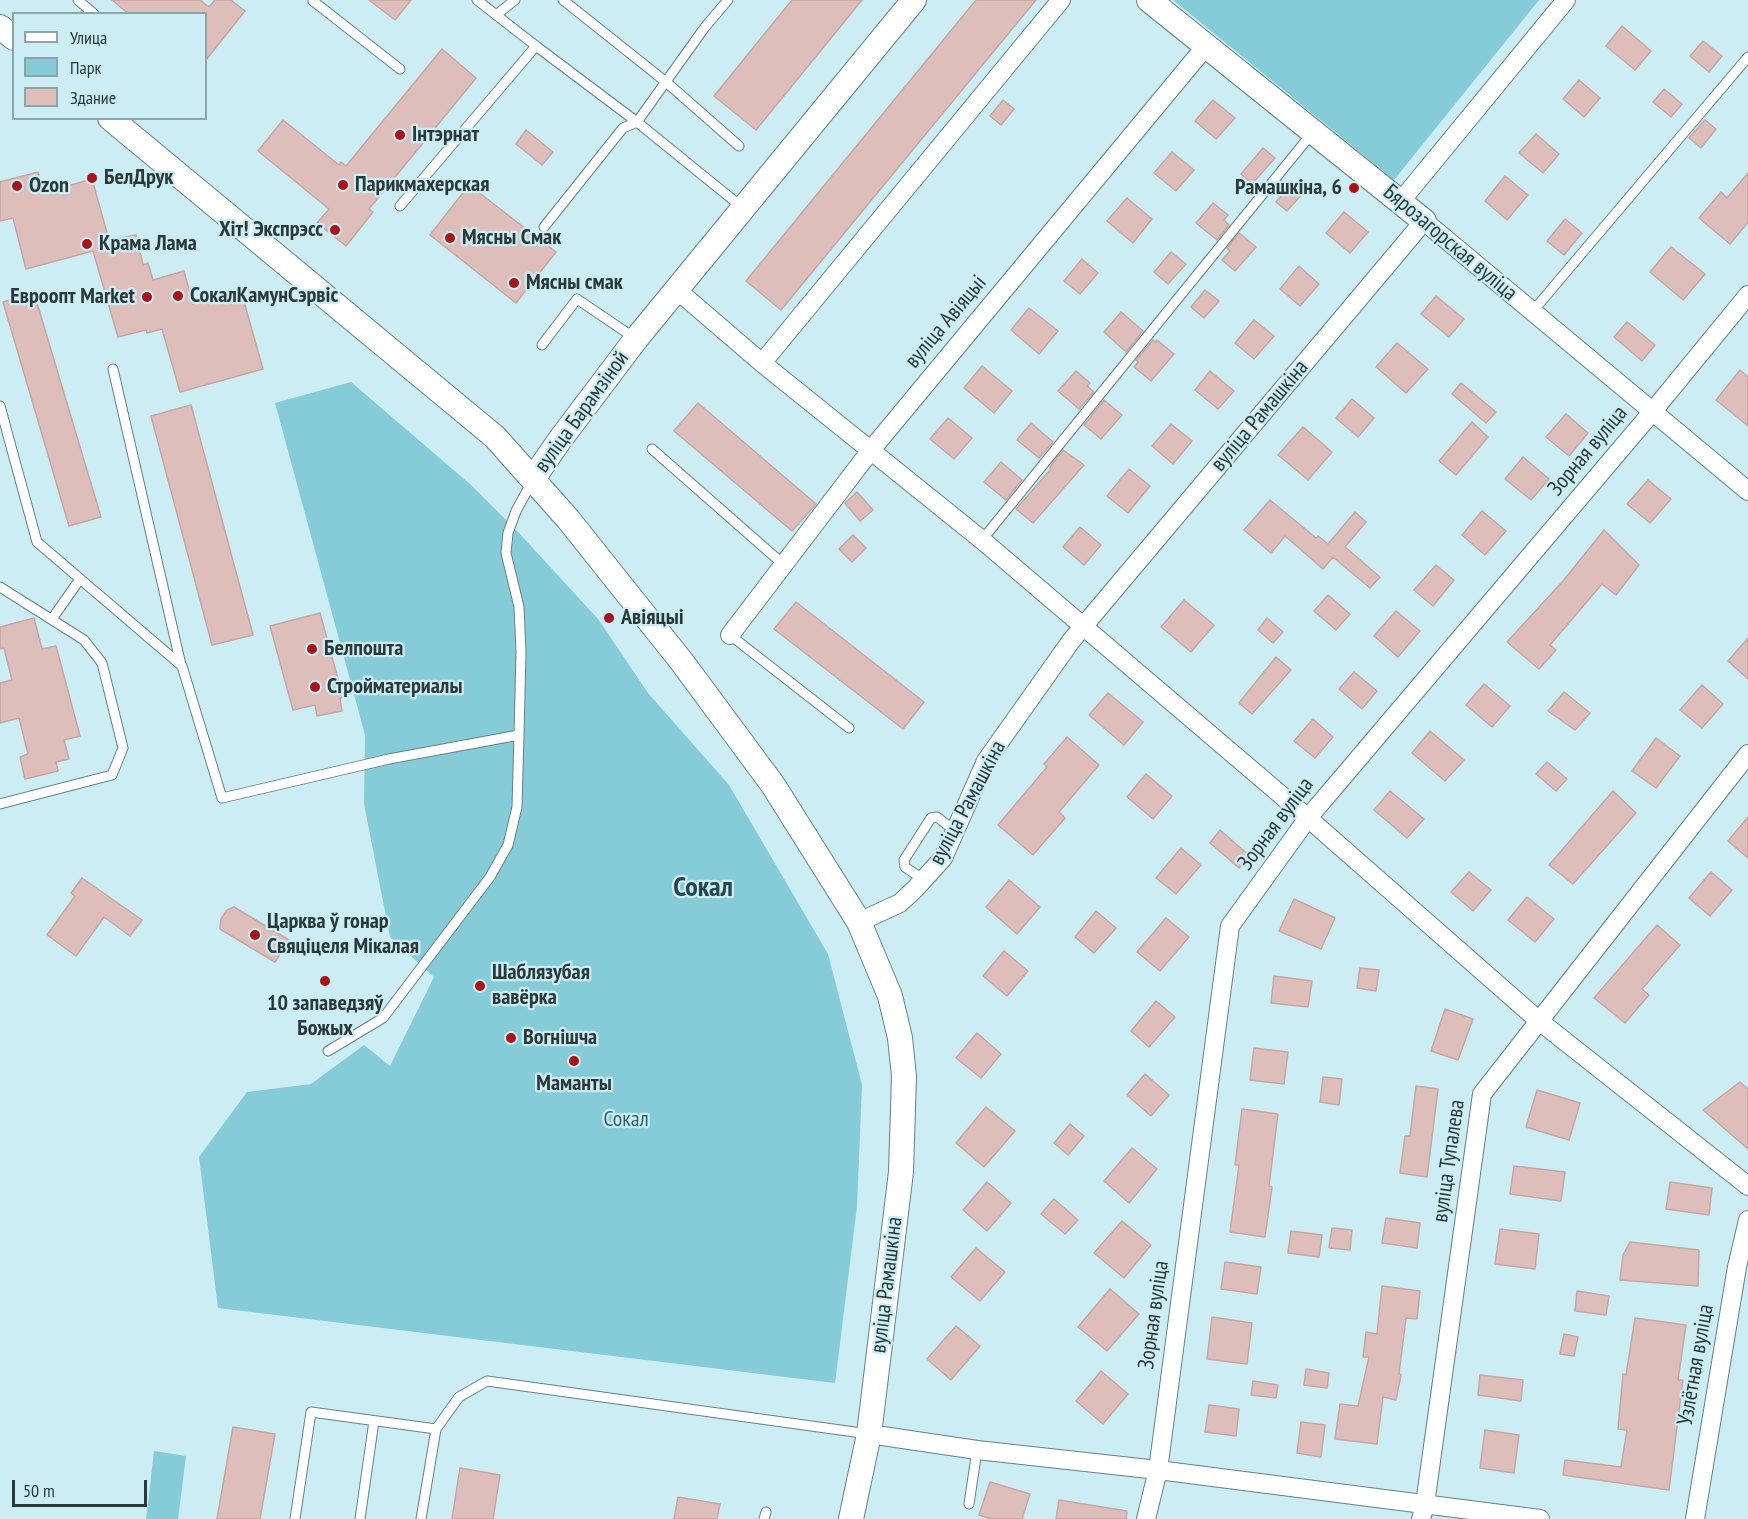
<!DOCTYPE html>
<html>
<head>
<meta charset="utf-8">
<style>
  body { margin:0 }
  #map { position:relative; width:1748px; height:1519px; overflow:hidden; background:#cbedf3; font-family:"PT Sans Narrow",sans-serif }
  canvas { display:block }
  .legend { position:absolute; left:12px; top:12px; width:195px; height:108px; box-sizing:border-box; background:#cbedf3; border:2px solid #8ba5a9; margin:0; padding:8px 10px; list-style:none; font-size:18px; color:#2b383a }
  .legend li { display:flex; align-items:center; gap:12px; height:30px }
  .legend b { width:30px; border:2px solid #8ba5a9 }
  .scale { position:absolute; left:12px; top:1480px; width:135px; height:27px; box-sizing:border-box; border:3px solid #2b383a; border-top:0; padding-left:8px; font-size:18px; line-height:21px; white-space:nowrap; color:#2b383a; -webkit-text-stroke:4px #cbedf3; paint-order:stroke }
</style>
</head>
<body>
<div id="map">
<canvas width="1748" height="1519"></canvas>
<ul class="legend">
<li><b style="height:8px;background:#fff"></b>Улица</li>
<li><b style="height:16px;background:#85ccd8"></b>Парк</li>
<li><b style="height:16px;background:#debeba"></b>Здание</li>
</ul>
<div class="scale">50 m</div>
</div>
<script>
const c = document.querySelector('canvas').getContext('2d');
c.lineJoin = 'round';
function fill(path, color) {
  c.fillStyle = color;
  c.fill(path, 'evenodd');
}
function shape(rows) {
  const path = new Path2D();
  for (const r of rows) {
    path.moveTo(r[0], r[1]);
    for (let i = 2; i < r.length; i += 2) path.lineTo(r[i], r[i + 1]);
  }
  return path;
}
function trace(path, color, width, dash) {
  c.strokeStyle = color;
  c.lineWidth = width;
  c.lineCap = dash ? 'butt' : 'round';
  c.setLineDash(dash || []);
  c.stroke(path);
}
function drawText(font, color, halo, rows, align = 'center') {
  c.font = font + ' "PT Sans Narrow",sans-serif';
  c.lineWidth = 4.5;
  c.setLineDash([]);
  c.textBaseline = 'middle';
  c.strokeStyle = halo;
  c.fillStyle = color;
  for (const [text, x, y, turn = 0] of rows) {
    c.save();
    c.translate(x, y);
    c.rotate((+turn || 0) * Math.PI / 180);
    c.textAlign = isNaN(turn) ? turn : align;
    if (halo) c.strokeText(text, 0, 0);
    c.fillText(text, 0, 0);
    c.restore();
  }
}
fill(shape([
  [1173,0,1539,0,1394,180],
  [351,382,471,485,519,533,598,619,648,693,729,785,828,954,862,1085,857,1206,835,1383,218,1308,199,1157,247,1092,311,1084,364,1045,390,1066,434,977,390,937,364,804,365,735,275,403],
  [154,1451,186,1456,178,1519,146,1519]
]), '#85ccd8');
const building = shape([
  [112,0,200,0,209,7,215,0,231,0,245,11,206,60,206,14,129,14,112,0],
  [369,0,411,0,395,20,369,0],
  [792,0,862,0,756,130,714,96,792,0],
  [976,0,1036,0,781,310,746,281,976,0],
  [1622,26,1651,51,1635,70,1606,46,1622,26],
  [1703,41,1722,56,1709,72,1690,56,1703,41],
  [442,49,476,78,369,209,373,212,346,246,317,223,329,209,258,151,283,120,339,165,341,162,346,166,442,49],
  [1579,80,1600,98,1584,117,1563,99,1579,80],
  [1664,89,1682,104,1671,117,1653,102,1664,89],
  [1003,100,1014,109,1001,125,990,116,1003,100],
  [1213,100,1235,118,1216,139,1195,121,1213,100],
  [1705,120,1716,129,1701,148,1689,138,1705,120],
  [526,130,553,152,542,165,516,144,526,130],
  [1536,134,1559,154,1543,173,1519,153,1536,134],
  [1263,148,1275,158,1252,184,1241,174,1263,148],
  [1172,152,1194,170,1176,191,1154,173,1172,152],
  [38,172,43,193,92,179,109,240,136,235,143,265,148,263,153,280,184,271,193,304,241,291,263,369,180,392,162,329,147,333,146,330,118,337,93,251,26,269,13,218,0,221,0,182,38,172],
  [1748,173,1748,222,1730,244,1699,218,1721,192,1727,198,1748,173],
  [1505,176,1528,195,1507,220,1485,201,1505,176],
  [1292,183,1303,193,1287,211,1276,202,1292,183],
  [469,185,556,252,516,303,430,235,469,185],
  [1127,198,1152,219,1133,243,1107,221,1127,198],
  [1213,203,1228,215,1224,220,1229,225,1217,240,1196,223,1213,203],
  [1344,212,1368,232,1350,253,1326,233,1344,212],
  [1565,219,1582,233,1564,255,1547,241,1565,219],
  [1239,233,1256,247,1235,271,1222,260,1230,251,1227,248,1239,233],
  [1671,247,1705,274,1683,300,1650,272,1671,247],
  [1171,252,1186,264,1168,284,1154,272,1171,252],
  [1082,259,1098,273,1080,294,1064,281,1082,259],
  [1299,266,1319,284,1300,306,1280,289,1299,266],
  [1205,290,1219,301,1204,318,1191,307,1205,290],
  [34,293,101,517,69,526,3,302,34,293],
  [1436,296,1464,319,1449,337,1421,314,1436,296],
  [1029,308,1058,331,1039,354,1011,330,1029,308],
  [1121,312,1143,331,1126,352,1104,332,1121,312],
  [1254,320,1274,336,1254,359,1235,343,1254,320],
  [1627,322,1655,345,1642,361,1614,337,1627,322],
  [1153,340,1156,342,1157,340,1174,354,1151,381,1134,367,1138,362,1136,360,1153,340],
  [1397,343,1428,369,1406,393,1376,367,1397,343],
  [982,366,1012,391,994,413,964,388,982,366],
  [1740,370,1748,377,1748,426,1716,400,1740,370],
  [1076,371,1090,383,1087,386,1094,392,1079,409,1058,391,1076,371],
  [1210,371,1234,391,1218,409,1195,390,1210,371],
  [1461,383,1496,412,1486,423,1452,394,1461,383],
  [1352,399,1374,418,1358,437,1336,418,1352,399],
  [1104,400,1122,415,1101,439,1084,425,1104,400],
  [698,403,816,504,792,531,674,431,698,403],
  [191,405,253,635,212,645,151,416,191,405],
  [1566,414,1588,433,1569,456,1546,437,1566,414],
  [948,418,972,438,954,459,930,439,948,418],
  [1472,422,1488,437,1456,475,1439,461,1472,422],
  [1031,423,1053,442,1039,458,1017,440,1031,423],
  [1171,424,1192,441,1173,464,1152,446,1171,424],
  [1303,427,1332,452,1308,480,1278,455,1303,427],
  [1063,450,1084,465,1033,523,1016,509,1051,469,1050,467,1063,450],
  [1523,457,1549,479,1531,500,1505,479,1523,457],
  [1001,462,1022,480,1006,500,984,482,1001,462],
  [1129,469,1150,486,1128,513,1107,496,1129,469],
  [1648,480,1671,499,1650,523,1627,504,1648,480],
  [857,492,873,510,860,521,845,503,857,492],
  [1270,500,1316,538,1318,536,1328,544,1355,512,1366,522,1345,547,1380,577,1370,588,1333,557,1323,569,1285,536,1271,553,1244,530,1270,500],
  [1482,511,1506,531,1485,555,1462,535,1482,511],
  [1080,527,1101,545,1084,565,1063,547,1080,527],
  [1604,530,1639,565,1616,595,1602,584,1550,645,1556,650,1539,669,1507,642,1563,581,1604,530],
  [853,535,866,548,852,562,839,549,853,535],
  [1436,565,1454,580,1433,606,1414,590,1436,565],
  [1328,595,1350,614,1336,630,1314,611,1328,595],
  [1184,600,1214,625,1191,652,1161,627,1184,600],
  [796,602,924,702,903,729,774,629,796,602],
  [1396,611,1420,631,1398,657,1374,636,1396,611],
  [320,613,343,697,340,698,342,711,317,716,315,705,293,710,270,626,320,613],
  [34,618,42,649,56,646,80,736,64,740,69,759,56,762,58,771,25,779,20,757,28,754,19,718,0,723,0,683,12,680,4,648,0,649,0,627,34,618],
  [1267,618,1283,632,1273,643,1258,630,1267,618],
  [1748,638,1748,679,1728,661,1748,638],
  [1276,657,1291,670,1252,714,1239,703,1276,657],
  [1354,672,1377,691,1362,709,1339,689,1354,672],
  [1484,684,1510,706,1492,727,1466,705,1484,684],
  [1702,685,1723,704,1702,728,1680,710,1702,685],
  [1564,692,1590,713,1575,730,1548,711,1564,692],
  [1108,693,1143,722,1124,745,1089,715,1108,693],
  [1313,719,1333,737,1315,758,1294,741,1313,719],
  [1430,731,1464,760,1445,781,1412,753,1430,731],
  [1067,737,1099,765,1059,812,1065,818,1033,855,998,825,1047,767,1044,764,1067,737],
  [1656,738,1680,756,1656,788,1632,771,1656,738],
  [1547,762,1567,779,1556,791,1536,774,1547,762],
  [1146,774,1172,796,1153,819,1127,797,1146,774],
  [1390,791,1424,819,1407,838,1374,810,1390,791],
  [1613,791,1636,813,1573,884,1549,865,1613,791],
  [1748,817,1748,858,1728,841,1748,817],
  [1220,830,1250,856,1239,868,1210,843,1220,830],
  [1181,848,1201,865,1176,894,1156,878,1181,848],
  [1469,872,1491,890,1473,911,1451,892,1469,872],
  [1711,872,1732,890,1710,916,1689,898,1711,872],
  [82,878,142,920,130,936,104,917,76,956,47,935,75,896,71,893,82,878],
  [1009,880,1040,907,1017,934,986,907,1009,880],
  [1527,897,1554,919,1535,942,1508,920,1527,897],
  [1294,899,1335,918,1321,949,1279,931,1294,899],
  [234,907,289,940,275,962,220,929,221,919,227,910,234,907],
  [1096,911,1116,928,1094,953,1075,937,1096,911],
  [1166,918,1189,937,1160,971,1137,952,1166,918],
  [1657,925,1680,945,1642,989,1649,995,1625,1023,1594,998,1657,925],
  [1004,951,1028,971,1007,996,983,976,1004,951],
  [1360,968,1379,970,1376,991,1357,988,1360,968],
  [1274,976,1312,981,1308,1007,1271,1003,1274,976],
  [1156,1001,1175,1017,1149,1047,1131,1031,1156,1001],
  [1445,1009,1473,1019,1458,1060,1431,1051,1445,1009],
  [977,1033,1001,1054,981,1078,956,1058,977,1033],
  [1254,1048,1288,1052,1284,1084,1250,1080,1254,1048],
  [1145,1074,1169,1095,1151,1116,1127,1095,1145,1074],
  [1323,1077,1342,1079,1339,1105,1320,1102,1323,1077],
  [1740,1082,1748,1089,1748,1149,1703,1110,1740,1082],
  [1416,1086,1438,1089,1427,1177,1400,1173,1405,1136,1410,1136,1416,1086],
  [1537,1090,1580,1103,1569,1140,1526,1127,1537,1090],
  [986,1107,1015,1131,984,1167,956,1143,986,1107],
  [1242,1109,1278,1114,1269,1186,1272,1187,1265,1237,1230,1232,1239,1165,1235,1165,1242,1109],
  [1070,1124,1084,1136,1068,1155,1054,1143,1070,1124],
  [1132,1148,1157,1169,1129,1203,1104,1181,1132,1148],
  [1514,1166,1565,1172,1561,1201,1510,1194,1514,1166],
  [987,1182,1011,1203,987,1231,963,1210,987,1182],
  [1670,1182,1712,1188,1709,1215,1666,1209,1670,1182],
  [1054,1199,1078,1220,1065,1234,1041,1214,1054,1199],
  [1386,1218,1420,1223,1417,1248,1382,1243,1386,1218],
  [1122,1221,1151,1245,1124,1278,1094,1253,1122,1221],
  [1332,1228,1352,1230,1350,1250,1329,1248,1332,1228],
  [1500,1229,1539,1234,1535,1269,1495,1264,1500,1229],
  [1291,1231,1322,1235,1319,1257,1288,1253,1291,1231],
  [1630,1242,1699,1250,1698,1286,1620,1280,1623,1255,1630,1242],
  [976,1248,1005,1272,980,1301,951,1277,976,1248],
  [1225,1262,1261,1267,1257,1294,1221,1289,1225,1262],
  [1382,1286,1420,1291,1417,1319,1406,1318,1399,1374,1401,1375,1396,1400,1383,1397,1377,1444,1335,1439,1340,1404,1358,1406,1369,1357,1363,1357,1366,1332,1377,1334,1382,1286],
  [1110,1289,1139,1314,1107,1351,1078,1327,1110,1289],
  [1577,1291,1609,1296,1606,1315,1575,1311,1577,1291],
  [1212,1317,1252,1323,1247,1364,1207,1359,1212,1317],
  [1635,1318,1686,1325,1678,1380,1683,1380,1669,1490,1563,1475,1565,1460,1621,1467,1627,1430,1618,1429,1623,1374,1626,1375,1635,1318],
  [956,1326,980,1346,951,1380,927,1359,956,1326],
  [1564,1334,1578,1337,1574,1356,1560,1354,1564,1334],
  [1306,1369,1329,1373,1327,1388,1304,1385,1306,1369],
  [1101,1371,1128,1394,1103,1424,1076,1401,1101,1371],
  [1480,1375,1523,1380,1521,1401,1478,1395,1480,1375],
  [1253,1381,1278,1385,1276,1398,1251,1395,1253,1381],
  [1209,1405,1239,1409,1236,1436,1205,1432,1209,1405],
  [1301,1422,1325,1425,1321,1457,1297,1453,1301,1422],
  [233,1427,275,1434,260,1519,217,1519,233,1427],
  [1485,1430,1519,1435,1514,1473,1480,1468,1485,1430],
  [460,1468,500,1475,493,1519,452,1519,460,1468],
  [990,1482,1030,1494,1022,1519,991,1519,979,1515,990,1482],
  [678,1497,720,1504,717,1519,674,1519,678,1497],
  [1059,1500,1127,1511,1126,1519,1056,1519,1059,1500]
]);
fill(building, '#debeba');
trace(building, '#c6a7a3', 1.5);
const service = shape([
  [78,0,94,14],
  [315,0,313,1,400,69],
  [477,0,536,46],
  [563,0,666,82,739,146],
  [496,15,515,0],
  [400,206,536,46,637,122,743,208],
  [544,227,623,128,637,122,705,27,728,0],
  [1533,311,1748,57],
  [542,345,577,299,636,339],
  [113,369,181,665],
  [0,406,37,542,182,666,222,798,389,759,519,735,521,652,519,607,506,553,508,533,516,511,533,480],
  [652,449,784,565],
  [982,540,1313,132],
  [0,587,84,640,102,663,123,748,112,775,0,804],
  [52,619,80,579],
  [730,635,849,728],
  [924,880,905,867,904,860,931,818,937,817,955,831],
  [328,1051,383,1018,490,877,508,845,517,807,519,735],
  [969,1504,977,1450],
  [295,1519,311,1412,436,1429],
  [360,1519,374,1421],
  [421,1519,436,1429,459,1397,487,1381,869,1434],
  [764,1519,766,1512]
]);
const minor = shape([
  [1401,201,1566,0],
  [677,290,762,363,982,540,1308,818,1538,1020,1748,1186],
  [762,363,1061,0],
  [730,635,871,450,1206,46],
  [859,922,900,903,915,889,943,858,986,761,1071,641,1424,221,1748,491],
  [869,1434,977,1450,1158,1470,1540,1519],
  [1146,1519,1158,1470,1230,926,1308,818,1653,411,1748,295],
  [1421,1519,1425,1504,1482,1094,1748,754],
  [1695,1519,1737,1267,1748,1220]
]);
const tertiary = shape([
  [1149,0,1424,221],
  [0,27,14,38],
  [110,118,495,437,568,519,682,662,773,785,859,922,890,996,900,1038,904,1076,901,1172,869,1434,851,1519],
  [533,479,559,441,636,339,914,0]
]);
trace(service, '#638287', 11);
trace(minor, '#638287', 20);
trace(tertiary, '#638287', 26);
trace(service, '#fff', 9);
trace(minor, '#fff', 18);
trace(tertiary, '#fff', 24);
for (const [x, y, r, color] of [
  [400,135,6,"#a8141a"],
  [92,178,6,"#a8141a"],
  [343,185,6,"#a8141a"],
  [17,186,6,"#a8141a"],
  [1354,188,6,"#a8141a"],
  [335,230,6,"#a8141a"],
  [450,238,6,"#a8141a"],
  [87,244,6,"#a8141a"],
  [514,283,6,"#a8141a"],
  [178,296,6,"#a8141a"],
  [147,297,6,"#a8141a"],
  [609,618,6,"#a8141a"],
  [312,649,6,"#a8141a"],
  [315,687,6,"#a8141a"],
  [255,935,6,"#a8141a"],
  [325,981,6,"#a8141a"],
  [480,986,6,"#a8141a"],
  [511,1038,6,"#a8141a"],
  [574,1061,6,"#a8141a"]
]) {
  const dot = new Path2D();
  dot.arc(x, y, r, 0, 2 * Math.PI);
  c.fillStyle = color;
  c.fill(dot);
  trace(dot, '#cbedf3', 2);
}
drawText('bold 22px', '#2b383a', '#cbedf3', [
  ["Інтэрнат",412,135],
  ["БелДрук",104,178],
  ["Парикмахерская",355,185],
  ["Ozon",29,186],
  ["Рамашкіна, 6",1342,188,"right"],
  ["Хіт! Экспрэсс",323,230,"right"],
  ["Мясны Смак",462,238],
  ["Крама Лама",99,244],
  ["Мясны смак",526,283],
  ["СокалКамунСэрвіс",190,296],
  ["Евроопт Market",135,297,"right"],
  ["Авіяцыі",621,618],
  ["Белпошта",324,649],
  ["Стройматериалы",327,687],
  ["Царква ў гонар",267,922],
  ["Свяціцеля Мікалая",267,947],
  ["Шаблязубая",492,973],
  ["вавёрка",492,998],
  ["10 запаведзяў",325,1004,"center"],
  ["Божых",325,1029,"center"],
  ["Вогнішча",523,1038],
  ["Маманты",574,1084,"center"]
], 'left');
drawText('22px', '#2b383a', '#cbedf3', [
  ["Бярозагорская вуліца",1450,243,40],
  ["вуліца Авіяцыі",946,322,-50],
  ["вуліца Барамзіной",582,412,-54],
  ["вуліца Рамашкіна",1260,416,-50],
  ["Зорная вуліца",1588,451,-50],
  ["вуліца Рамашкіна",968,803,-62],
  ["Зорная вуліца",1276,824,-53],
  ["вуліца Тупалева",1449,1161,-82],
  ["вуліца Рамашкіна",887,1285,-83],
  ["Зорная вуліца",1154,1315,-82],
  ["Узлётная вуліца",1696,1365,-80]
]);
drawText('22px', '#306067', '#cbedf3', [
  ["Сокал",626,1120]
]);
drawText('bold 28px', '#28464b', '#cbedf3', [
  ["Сокал",703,888]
]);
</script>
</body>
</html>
